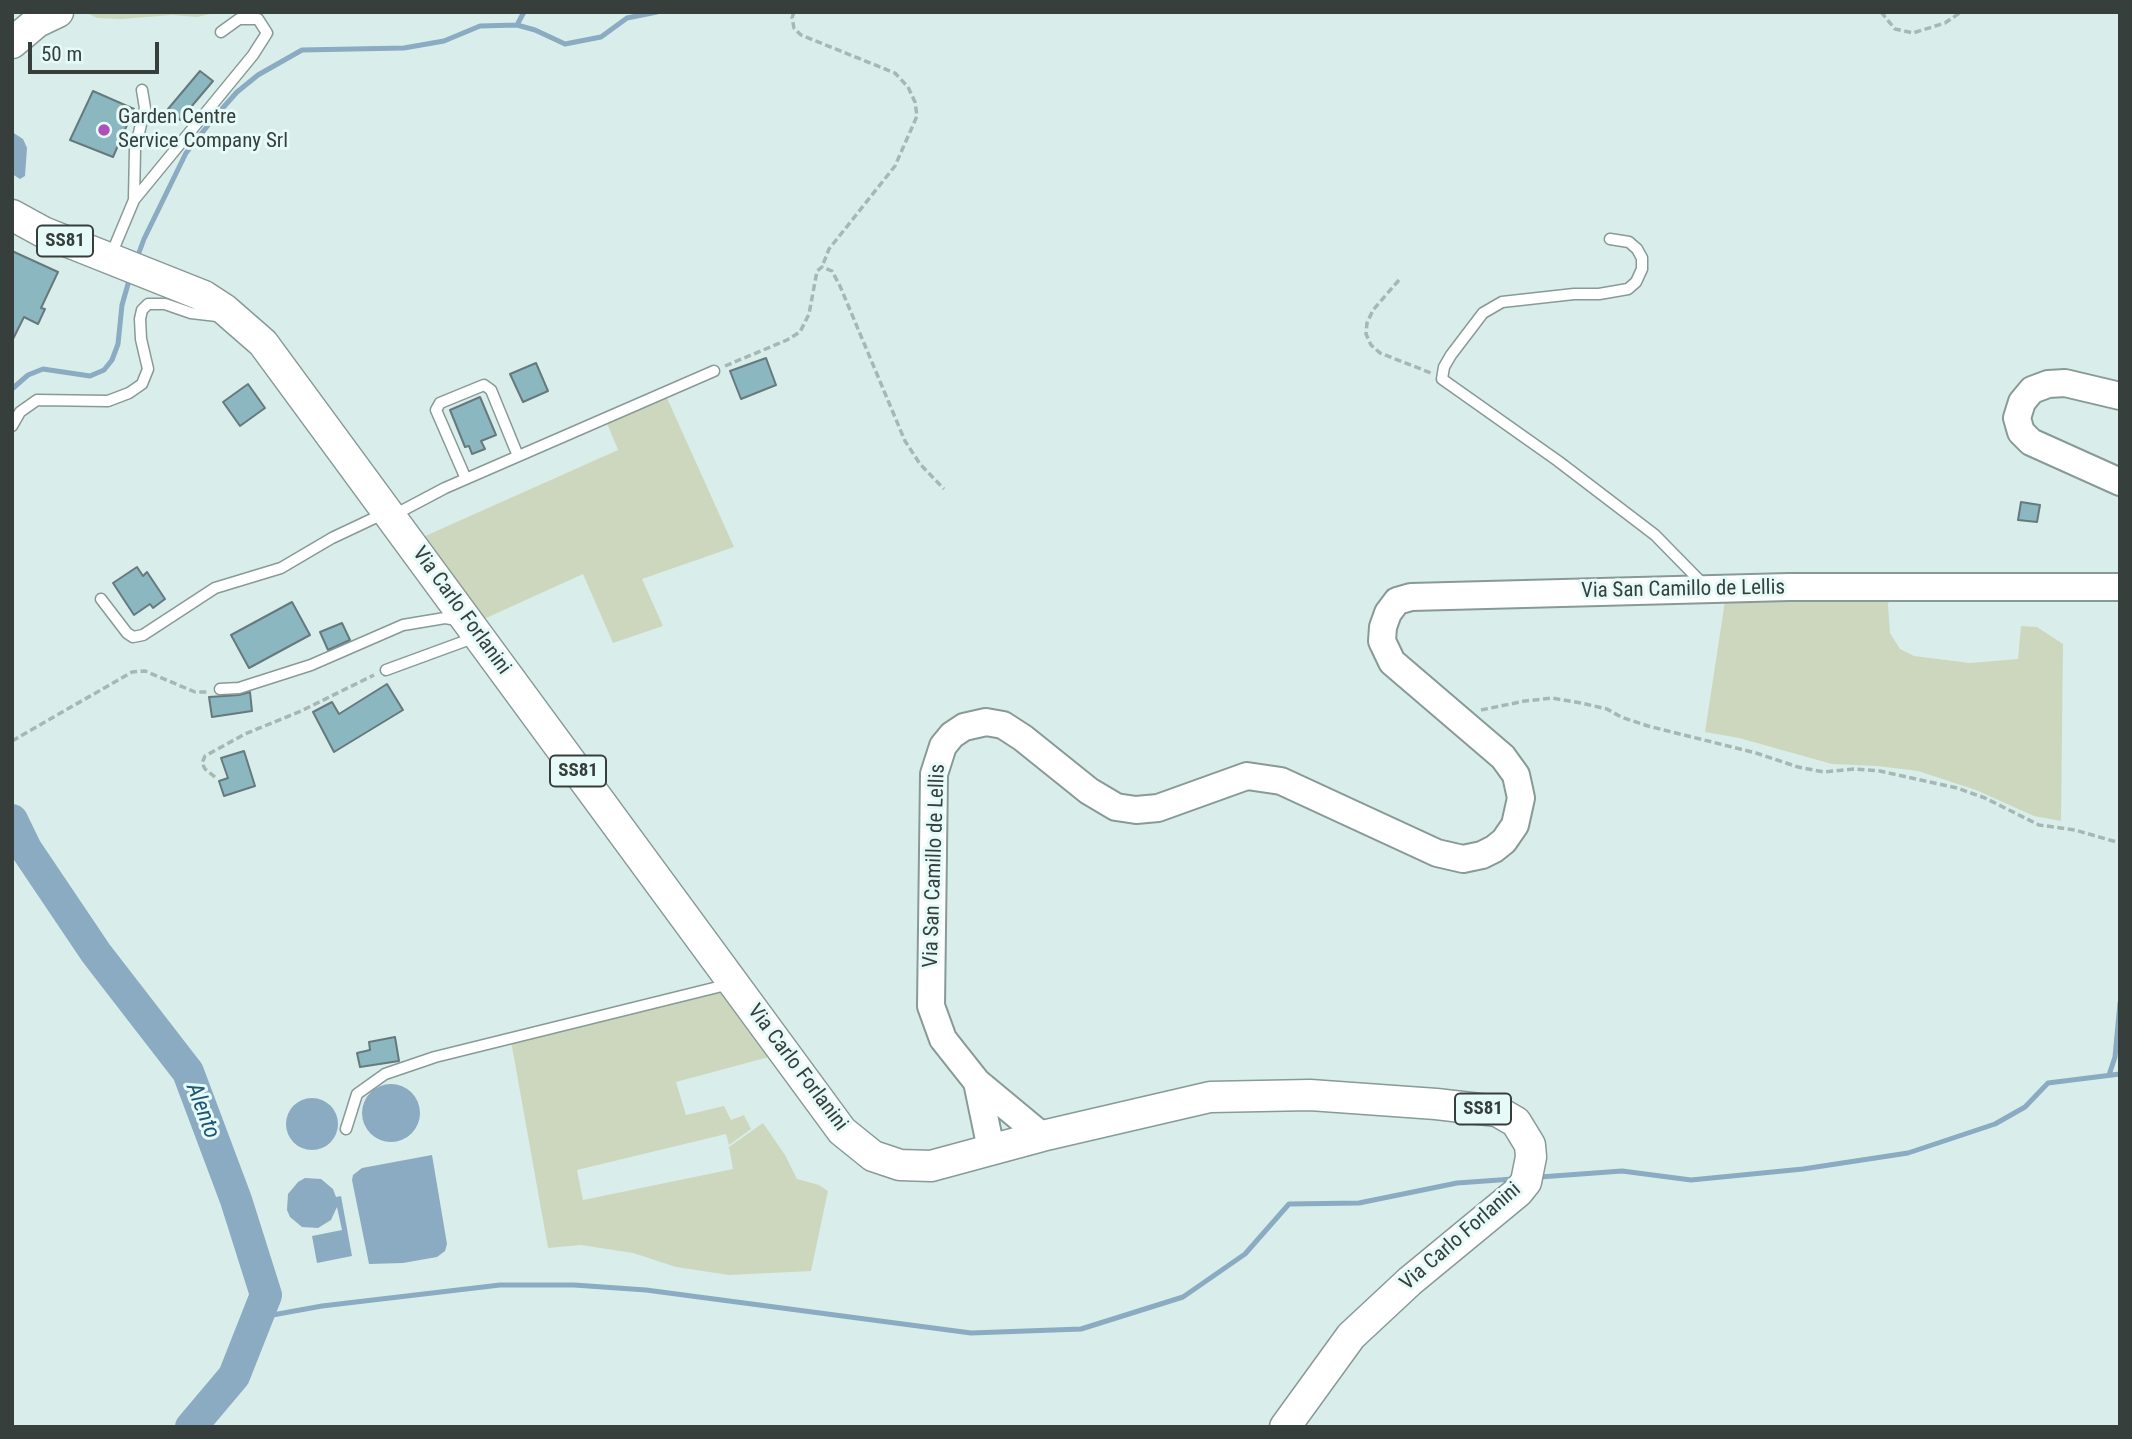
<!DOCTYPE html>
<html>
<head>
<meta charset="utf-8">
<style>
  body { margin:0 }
  #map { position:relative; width:2132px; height:1439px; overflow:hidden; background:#d9eeea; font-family:"Roboto Condensed",sans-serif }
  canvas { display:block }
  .frame { position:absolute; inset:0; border:14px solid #373f3d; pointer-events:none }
  .scale { position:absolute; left:28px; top:42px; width:131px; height:32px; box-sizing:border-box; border:4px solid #373f3d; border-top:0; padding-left:9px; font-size:21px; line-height:24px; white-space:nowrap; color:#373f3d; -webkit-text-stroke:5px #e6fbf7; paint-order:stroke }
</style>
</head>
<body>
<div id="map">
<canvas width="2132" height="1439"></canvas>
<div class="frame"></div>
<div class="scale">50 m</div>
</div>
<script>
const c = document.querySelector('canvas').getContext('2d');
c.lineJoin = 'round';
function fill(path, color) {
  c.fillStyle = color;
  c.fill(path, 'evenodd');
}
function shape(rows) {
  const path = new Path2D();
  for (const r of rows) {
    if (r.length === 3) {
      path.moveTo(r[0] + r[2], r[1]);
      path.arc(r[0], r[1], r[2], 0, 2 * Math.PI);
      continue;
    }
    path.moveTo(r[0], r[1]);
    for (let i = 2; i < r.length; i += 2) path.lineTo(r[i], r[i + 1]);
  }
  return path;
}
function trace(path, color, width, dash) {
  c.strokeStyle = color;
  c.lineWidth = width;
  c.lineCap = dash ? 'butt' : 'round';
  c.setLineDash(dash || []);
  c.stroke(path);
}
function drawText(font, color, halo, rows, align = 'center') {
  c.font = font + ' "Roboto Condensed",sans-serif';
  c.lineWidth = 6;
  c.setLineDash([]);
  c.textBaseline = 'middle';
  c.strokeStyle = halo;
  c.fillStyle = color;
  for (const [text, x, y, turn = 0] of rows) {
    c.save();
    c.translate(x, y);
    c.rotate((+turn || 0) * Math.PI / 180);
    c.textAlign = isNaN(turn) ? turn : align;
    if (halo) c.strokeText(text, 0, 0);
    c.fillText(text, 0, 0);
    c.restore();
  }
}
fill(shape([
  [85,12,219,12,197,17,172,15,122,19,97,18],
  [667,398,734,547,642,579,663,626,613,643,583,574,484,619,423,537,618,450,606,421],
  [1893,593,1888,604,1890,633,1900,649,1914,656,1970,663,2018,659,2021,626,2037,627,2063,644,2061,821,2034,816,1976,790,1918,771,1877,766,1832,764,1739,738,1705,732,1725,601],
  [731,987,780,1054,676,1082,686,1115,724,1106,731,1120,744,1115,751,1129,729,1145,726,1134,577,1170,583,1200,733,1169,729,1147,763,1123,785,1155,797,1179,819,1185,828,1191,811,1271,729,1275,676,1267,633,1253,581,1245,548,1248,511,1041]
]), '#cdd7be');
fill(shape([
  [12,132,23,139,27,148,25,176,20,179,12,174],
  [391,1113,29],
  [312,1124,26],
  [432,1155,447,1244,445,1251,437,1257,403,1263,369,1264,352,1180,353,1175,362,1168],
  [305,1178,321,1179,333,1189,336,1197,341,1196,352,1256,317,1263,312,1236,342,1230,337,1207,331,1220,318,1228,302,1227,290,1217,287,1210,288,1194,298,1182]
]), '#8aabc2');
trace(shape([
  [517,25,524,12],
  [137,258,144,239,186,153,213,119,237,92,258,75,302,50,404,48,444,41,480,26,517,25,535,30,565,44,601,37,627,18,657,12],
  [12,389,28,375,43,369,90,376,104,370,112,360,118,344,122,305,130,277],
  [2109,1075,2115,1057,2120,1003],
  [1540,1177,1622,1171,1691,1180,1803,1169,1908,1153,1995,1124,2025,1107,2048,1083,2120,1074],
  [256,1318,322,1306,500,1285,574,1285,646,1290,971,1333,1081,1329,1183,1297,1245,1254,1289,1204,1359,1203,1457,1183,1513,1179]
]), '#8aabc2', 5);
trace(shape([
  [12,820,26,849,96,953,188,1072,236,1200,266,1295,234,1376,191,1427]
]), '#8aabc2', 32);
const building = shape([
  [200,71,213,81,180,120,168,109,200,71],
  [93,91,134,109,113,157,70,140,93,91],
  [12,251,58,272,41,308,45,309,38,324,24,317,12,341,12,251],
  [766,358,776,385,741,399,730,371,766,358],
  [536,363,548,391,523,402,510,374,536,363],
  [248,384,265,408,240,426,223,402,248,384],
  [480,397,496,435,481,441,485,449,472,454,469,446,465,447,450,410,480,397],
  [2021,502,2040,505,2037,522,2018,520,2021,502],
  [137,567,143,576,147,572,165,599,153,608,150,604,134,615,113,583,137,567],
  [292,602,310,635,249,668,231,635,292,602],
  [342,623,350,640,328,650,320,632,342,623],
  [387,684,403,710,334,752,313,712,332,702,339,714,387,684],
  [250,692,252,711,212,717,209,697,239,695,250,692],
  [244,751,255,786,224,796,219,781,228,778,221,758,244,751],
  [395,1037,399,1061,360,1067,357,1053,370,1050,369,1042,395,1037]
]);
fill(building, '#8bb7c0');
trace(building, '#66797c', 2);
const service = shape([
  [134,199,135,149,145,108,142,90],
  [1610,239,1629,242,1637,249,1642,258,1642,269,1636,282,1628,289,1599,294,1574,294,1502,302,1483,313,1451,355,1444,367,1442,379,1558,461,1655,535,1703,584],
  [111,255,134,200,253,55,267,33,258,19,239,19,221,32],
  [12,426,20,412,37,400,108,401,129,393,142,384,148,369,141,339,140,319,142,310,148,304,165,304,191,313,217,316],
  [466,479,436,410,440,403,484,385,491,390,518,456],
  [392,516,445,488,714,371],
  [101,599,127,633,133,637,143,635,215,588,281,568,332,538,385,513],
  [386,670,476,637],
  [220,689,239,688,311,665,403,625,445,618,457,620],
  [346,1129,357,1094,385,1074,435,1057,730,984]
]);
const secondary = shape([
  [2120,396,2065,383,2048,384,2032,390,2022,402,2017,418,2021,432,2031,442,2120,482],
  [977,1082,991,1149],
  [1042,1136,977,1082,943,1039,931,1006,934,774,943,746,952,735,964,727,986,722,1003,725,1023,738,1089,791,1116,807,1136,810,1158,808,1247,776,1281,781,1437,853,1463,859,1482,855,1494,849,1504,841,1515,825,1521,798,1516,775,1503,757,1392,662,1382,641,1383,627,1388,613,1397,601,1411,597,1789,587,2120,587]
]);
const primary = shape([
  [12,43,37,22,58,12],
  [12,215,43,232,204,296,224,309,263,343,842,1131,873,1156,900,1165,931,1166,1042,1136,1210,1097,1310,1095,1436,1104,1497,1111,1516,1122,1530,1145,1531,1157,1526,1182,1518,1192,1410,1281,1351,1336,1285,1427]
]);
trace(service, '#879a96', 13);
trace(secondary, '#879a96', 30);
trace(primary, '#879a96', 33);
trace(shape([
  [794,12,792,18,794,28,801,35,895,73,908,87,915,102,917,116,895,166,829,249,822,267],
  [1881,12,1895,29,1913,33,1945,23,1961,12],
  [1399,280,1373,310,1367,323,1366,334,1371,345,1380,353,1431,373],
  [725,366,787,340,800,332,809,314,817,271,822,267,832,271,840,286,905,441,920,464,944,489],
  [1481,710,1525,701,1552,698,1581,703,1607,709,1621,717,1648,726,1756,753,1798,767,1824,772,1854,769,1880,771,1957,788,1985,798,2039,825,2075,830,2120,843],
  [12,741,132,672,145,671,195,692,208,692],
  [215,777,205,769,202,763,205,756,245,734,301,711,374,675]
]), '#a7b8b4', 3.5, [7, 3.5]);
trace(service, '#fff', 10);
trace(secondary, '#fff', 26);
trace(primary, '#fff', 30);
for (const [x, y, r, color] of [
  [104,130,7,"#ac50bb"]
]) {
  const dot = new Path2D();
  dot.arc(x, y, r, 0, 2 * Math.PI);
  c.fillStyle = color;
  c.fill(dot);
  trace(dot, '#e6fbf7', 2.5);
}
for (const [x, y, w] of [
  [65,241,56],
  [578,771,56],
  [1483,1109,56]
]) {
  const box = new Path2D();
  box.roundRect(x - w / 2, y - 15.5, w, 31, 5);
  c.fillStyle = '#e6fbf7';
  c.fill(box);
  trace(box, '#373f3d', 2);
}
drawText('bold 19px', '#373f3d', null, [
  ["SS81",65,241],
  ["SS81",578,771],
  ["SS81",1483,1109]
]);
drawText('21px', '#373f3d', '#e6fbf7', [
  ["Garden Centre",118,118],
  ["Service Company Srl",118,142]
], 'left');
drawText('21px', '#373f3d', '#e6fbf7', [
  ["Via San Camillo de Lellis",1683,590,-1],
  ["Via Carlo Forlanini",461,611,54],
  ["Via San Camillo de Lellis",935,866,-88],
  ["Via Carlo Forlanini",797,1068,53],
  ["Via Carlo Forlanini",1461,1237,-41]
]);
drawText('italic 23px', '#1e5677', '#e6fbf7', [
  ["Alento",202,1111,69]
]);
</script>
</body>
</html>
